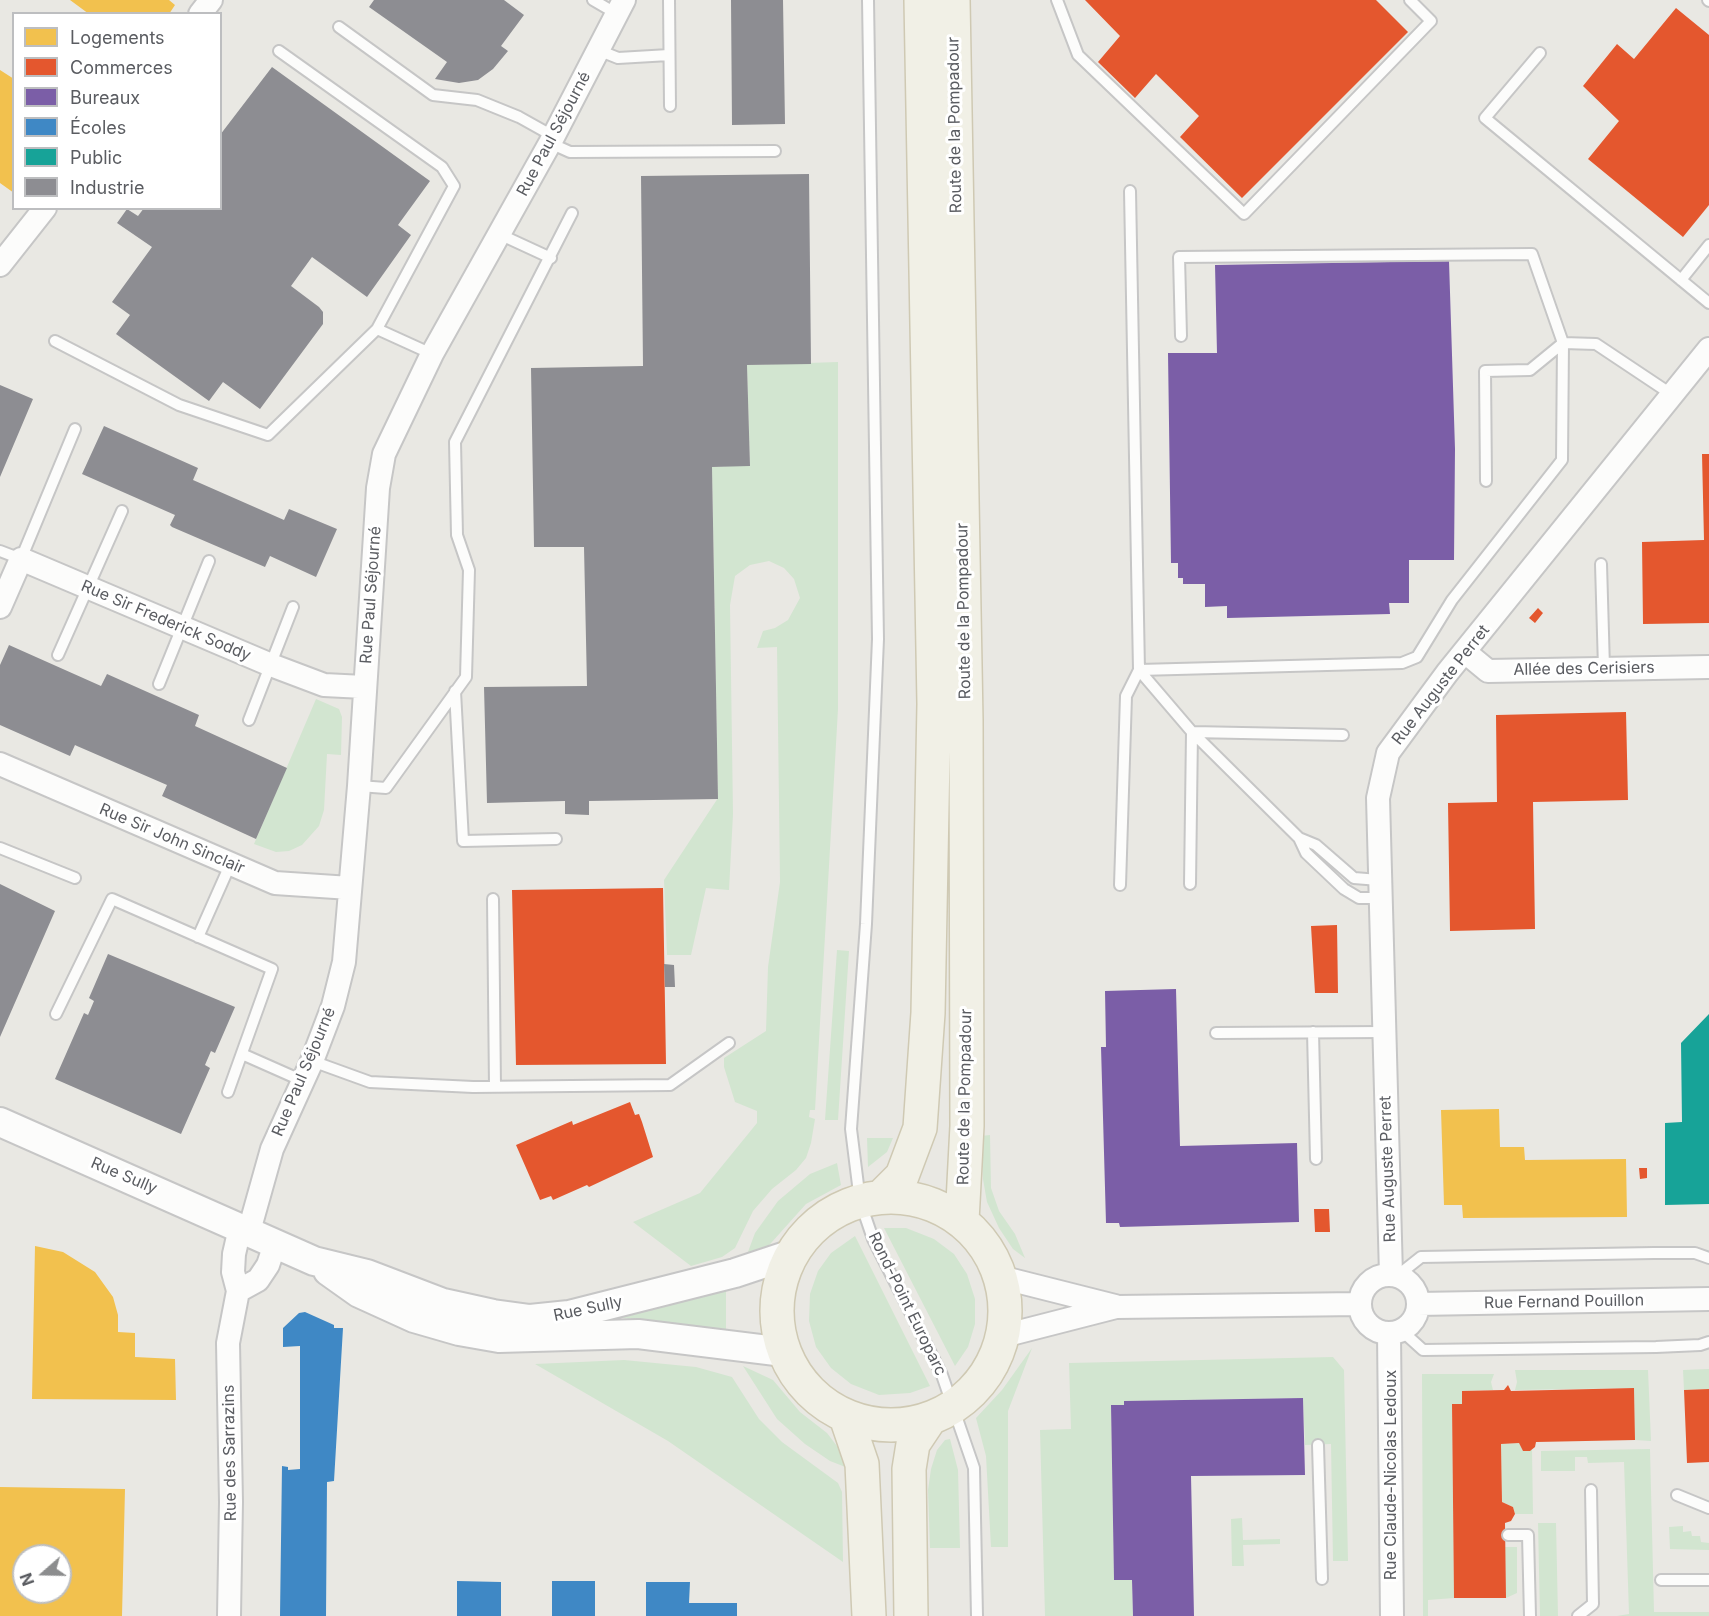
<!DOCTYPE html>
<html>
<head>
<meta charset="utf-8">
<style>
  body { margin:0 }
  #map { position:relative; width:1709px; height:1616px; overflow:hidden; background:#e9e8e3; font-family:Inter,sans-serif }
  canvas { display:block }
  .legend { position:absolute; left:12px; top:12px; width:210px; height:198px; box-sizing:border-box; background:#fff; border:2px solid #bdbec0; margin:0; padding:8px 10px; list-style:none; font-size:18px; color:#5a5c61 }
  .legend li { display:flex; align-items:center; gap:12px; height:30px }
  .legend b { width:30px; border:2px solid #bdbec0 }
  .north { position:absolute; left:12px; top:1544px; width:60px; height:60px; box-sizing:border-box; background:#fff; border:2px solid #bdbec0; border-radius:50%; rotate:250deg; font-size:16px; font-weight:700; line-height:24px; text-align:center; color:#5a5c61 }
  .north::after { content:''; display:block; margin:auto; width:21px; height:27px; background:#8c8d8e; clip-path:polygon(50% 0,100% 100%,50% 72%,0 100%) }
</style>
</head>
<body>
<div id="map">
<canvas width="1709" height="1616"></canvas>
<ul class="legend">
<li><b style="height:16px;background:#f2c14e"></b>Logements</li>
<li><b style="height:16px;background:#e4572e"></b>Commerces</li>
<li><b style="height:16px;background:#7b5ea7"></b>Bureaux</li>
<li><b style="height:16px;background:#3f88c5"></b>Écoles</li>
<li><b style="height:16px;background:#17a398"></b>Public</li>
<li><b style="height:16px;background:#8d8d92"></b>Industrie</li>
</ul>
<div class="north">N</div>
</div>
<script>
const c = document.querySelector('canvas').getContext('2d');
c.lineJoin = 'round';
function fill(path, color) {
  c.fillStyle = color;
  c.fill(path, 'evenodd');
}
function shape(rows) {
  const path = new Path2D();
  for (const r of rows) {
    if (r.length === 3) {
      path.moveTo(r[0] + r[2], r[1]);
      path.arc(r[0], r[1], r[2], 0, 2 * Math.PI);
      continue;
    }
    path.moveTo(r[0], r[1]);
    for (let i = 2; i < r.length; i += 2) path.lineTo(r[i], r[i + 1]);
  }
  return path;
}
function trace(path, color, width, dash) {
  c.strokeStyle = color;
  c.lineWidth = width;
  c.lineCap = dash ? 'butt' : 'round';
  c.setLineDash(dash || []);
  c.stroke(path);
}
function drawText(font, color, halo, rows, align = 'center') {
  c.font = font + ' Inter,sans-serif';
  c.lineWidth = 6;
  c.setLineDash([]);
  c.textBaseline = 'middle';
  c.strokeStyle = halo;
  c.fillStyle = color;
  for (const [text, x, y, turn = 0] of rows) {
    c.save();
    c.translate(x, y);
    c.rotate((+turn || 0) * Math.PI / 180);
    c.textAlign = isNaN(turn) ? turn : align;
    if (halo) c.strokeText(text, 0, 0);
    c.fillText(text, 0, 0);
    c.restore();
  }
}
fill(shape([
  [838,362,838,709,815,1110,810,1110,809,1117,815,1119,811,1143,806,1158,796,1170,772,1189,753,1211,735,1248,722,1257,691,1266,633,1222,700,1193,757,1123,757,1111,735,1102,724,1067,724,1058,766,1031,768,967,780,882,777,647,757,648,763,631,775,628,788,620,800,598,794,579,784,568,769,561,750,565,735,576,730,605,733,814,729,890,706,888,691,955,667,955,664,880,718,798,712,467,750,465,747,365],
  [316,699,339,709,342,717,341,755,327,754,324,810,319,826,302,845,289,851,276,852,254,844],
  [837,950,849,951,838,1120,825,1120],
  [990,1135,991,1188,999,1211,1015,1234,1025,1258,1013,1249,999,1228,987,1202,983,1179,981,1136],
  [867,1138,893,1138,887,1152,868,1167],
  [837,1163,841,1185,806,1204,763,1252,745,1260,755,1233,778,1201,810,1174],
  [884,1228,906,1228,934,1239,954,1254,967,1274,975,1299,975,1324,968,1347,955,1366],
  [855,1236,930,1386,910,1393,879,1395,851,1384,831,1368,816,1347,809,1321,810,1294,818,1271,831,1253],
  [726,1284,726,1332,656,1321,613,1317],
  [1032,1348,1008,1411,1008,1547,991,1547,986,1456,976,1418,1002,1390],
  [1333,1357,1344,1370,1348,1561,1333,1561,1331,1444,1305,1445,1303,1398,1124,1401,1124,1405,1111,1405,1114,1580,1132,1580,1133,1616,1045,1616,1040,1430,1071,1429,1069,1363],
  [624,1360,696,1367,732,1377,759,1419,782,1442,838,1483,842,1492,843,1562,668,1441,535,1364],
  [743,1366,773,1380,800,1412,827,1433,840,1450,848,1468,830,1461,805,1444,777,1419],
  [1709,1369,1709,1389,1684,1390,1683,1370],
  [1515,1370,1648,1370,1651,1441,1635,1440,1634,1388,1515,1390,1517,1382],
  [1422,1374,1494,1374,1491,1382,1493,1390,1462,1391,1462,1404,1452,1404,1454,1598,1428,1600,1428,1616,1423,1616],
  [950,1439,958,1470,960,1548,930,1548,928,1490,931,1469,937,1450,945,1440],
  [1519,1443,1523,1451,1532,1450,1533,1514,1515,1514,1513,1507,1502,1502,1501,1444],
  [1650,1449,1654,1612,1709,1612,1709,1616,1617,1616,1629,1614,1624,1462,1588,1463,1587,1457,1575,1457,1575,1471,1541,1471,1541,1451],
  [1242,1518,1243,1540,1280,1539,1280,1544,1243,1545,1244,1566,1232,1566,1231,1519],
  [1538,1523,1556,1523,1558,1616,1540,1616],
  [1683,1526,1683,1532,1691,1531,1692,1536,1700,1536,1701,1542,1709,1543,1709,1550,1670,1549,1669,1527],
  [1505,1547,1517,1547,1517,1593,1506,1598]
]), '#d2e5d0');
fill(shape([
  [70,0,169,0,175,5,169,14,89,14],
  [0,70,14,79,14,193,0,183],
  [1499,1109,1500,1147,1524,1147,1525,1160,1626,1159,1627,1217,1463,1218,1462,1205,1444,1205,1441,1110],
  [35,1246,63,1252,95,1272,113,1297,118,1315,118,1332,135,1333,135,1357,175,1359,176,1400,32,1399],
  [0,1487,125,1489,122,1616,0,1616],
  [24,1556,60,1556,60,1592,24,1592]
]), '#f2c14e');
fill(shape([
  [1085,0,1376,0,1408,32,1242,198,1180,137,1199,116,1156,74,1135,98,1098,62,1120,36],
  [1676,8,1709,35,1709,205,1683,237,1588,159,1619,121,1583,86,1617,44,1634,59],
  [1702,454,1709,454,1709,623,1643,624,1642,542,1704,540],
  [1538,608,1543,613,1535,623,1529,618],
  [1626,712,1628,800,1533,802,1535,929,1450,931,1448,803,1497,802,1496,715],
  [663,888,666,1064,516,1065,512,890],
  [1337,925,1338,993,1315,993,1311,926],
  [630,1102,635,1115,639,1114,642,1122,653,1157,589,1187,587,1185,553,1200,551,1196,540,1200,516,1145,572,1121,573,1125],
  [1639,1168,1647,1168,1647,1178,1640,1179],
  [1314,1209,1329,1209,1330,1232,1315,1232],
  [1508,1385,1511,1391,1634,1388,1635,1440,1536,1442,1535,1447,1530,1451,1523,1451,1519,1443,1501,1444,1502,1502,1513,1507,1515,1514,1511,1521,1505,1523,1506,1598,1454,1598,1452,1404,1462,1404,1462,1391,1504,1390],
  [1709,1389,1709,1462,1687,1463,1684,1390]
]), '#e4572e');
fill(shape([
  [1449,261,1455,449,1454,560,1409,560,1409,603,1389,603,1390,614,1227,618,1227,606,1205,607,1205,584,1183,584,1183,578,1178,578,1178,563,1171,563,1168,353,1217,353,1215,265],
  [1176,989,1180,1146,1297,1143,1299,1222,1120,1227,1119,1223,1106,1223,1101,1047,1106,1047,1105,991],
  [1303,1398,1305,1475,1191,1476,1194,1616,1133,1616,1132,1580,1114,1580,1111,1405,1124,1405,1124,1401]
]), '#7b5ea7');
fill(shape([
  [305,1312,334,1325,334,1328,343,1328,334,1481,327,1482,326,1616,280,1616,282,1466,288,1467,288,1470,300,1469,300,1346,283,1347,283,1328,299,1313],
  [457,1581,501,1582,501,1616,457,1616],
  [552,1581,595,1581,595,1616,552,1616],
  [646,1582,690,1582,689,1603,737,1603,737,1616,646,1616]
]), '#3f88c5');
fill(shape([
  [1709,1014,1709,1204,1665,1205,1665,1123,1682,1122,1681,1043]
]), '#17a398');
fill(shape([
  [374,0,504,0,524,15,501,46,508,51,493,69,478,80,459,83,435,79,447,62,369,7],
  [731,0,783,0,785,124,732,125],
  [272,67,430,181,398,225,411,235,367,297,312,257,291,286,319,307,323,312,323,324,260,409,223,382,209,401,127,342,116,334,130,315,112,302,152,247,117,223,127,209,138,216,144,208,220,208,220,135],
  [809,174,811,364,747,365,750,466,712,467,718,799,589,801,589,815,565,814,565,801,487,803,484,687,587,686,584,547,534,547,531,368,643,366,641,176],
  [0,385,33,399,0,477],
  [104,426,198,468,193,480,284,520,289,509,337,529,316,577,270,556,265,567,172,527,170,525,175,515,82,474],
  [9,645,101,686,107,674,199,715,195,726,287,768,256,839,162,796,167,785,77,746,75,745,70,756,0,725,0,665],
  [0,884,55,911,0,1037],
  [108,954,235,1007,215,1053,211,1051,205,1065,210,1068,181,1134,55,1079,84,1013,88,1015,94,1001,89,998],
  [664,964,674,965,675,987,665,987]
]), '#8d8d92');
const service = shape([
  [593,0,617,14],
  [669,0,670,106],
  [868,0,878,639,866,924,851,1129,860,1201,873,1239,942,1375,974,1468,977,1616],
  [1057,0,1078,55,1244,214,1431,21,1410,0],
  [1708,0,1709,1],
  [339,27,433,95,477,100,519,117,553,136],
  [598,50,618,58,669,55],
  [1540,53,1485,118,1709,303],
  [550,143,570,152,775,151],
  [499,234,551,258],
  [1681,280,1709,245],
  [377,329,432,354],
  [1181,336,1179,257,1532,254,1563,343,1596,344,1671,394],
  [55,341,179,405,268,435,377,329,454,186,442,167,279,51],
  [0,551,21,559,75,429],
  [1601,564,1604,668],
  [58,655,122,511],
  [159,684,209,561],
  [455,691,463,841,556,839],
  [249,720,293,607],
  [359,786,386,788,466,677,469,570,457,535,455,442,572,213],
  [1299,838,1306,853,1344,889,1359,898,1379,898],
  [0,848,75,878],
  [1379,880,1354,878,1316,845,1299,838,1192,732,1139,670,1402,663,1417,657,1452,600,1562,460,1563,343,1530,370,1485,371,1486,481],
  [1190,884,1192,732,1343,735],
  [1120,885,1126,696,1139,670,1130,191],
  [493,899,495,1087],
  [198,937,230,865],
  [56,1014,112,899,272,969,228,1092],
  [1313,1032,1316,1159],
  [1216,1033,1385,1032],
  [242,1054,303,1081],
  [312,1061,370,1082,473,1087,670,1085,729,1043],
  [1397,1276,1421,1257,1654,1253,1695,1253,1709,1258],
  [1402,1331,1423,1350,1656,1347,1700,1345,1709,1342],
  [1318,1445,1322,1579],
  [1677,1495,1709,1508],
  [1508,1535,1528,1535,1530,1616],
  [1661,1580,1709,1580],
  [1578,1616,1593,1604,1591,1490]
]);
const minor = shape([
  [200,14,211,0],
  [0,265,45,208],
  [0,607,21,559,271,665,324,685,364,687],
  [1465,652,1488,671,1709,667],
  [0,764,275,883,350,888],
  [249,1231,272,1149,312,1061,333,1006,344,962,359,786,378,488,384,454,432,354,550,143,624,0],
  [1389,1304,29],
  [1391,1275,1378,798,1388,753,1447,673,1709,349],
  [1000,1277,1115,1306],
  [238,1291,258,1280,268,1265,275,1244],
  [1418,1304,1709,1299],
  [1389,1334,1392,1616],
  [1003,1336,1116,1307,1359,1304],
  [229,1616,231,1502,228,1343,238,1291,233,1272,234,1254,240,1228]
]);
const tertiary = shape([
  [0,1122,314,1261,367,1274,443,1303,493,1314,530,1319,569,1315,735,1273,792,1254],
  [328,1271,359,1293,414,1318,459,1331,499,1338,638,1334,784,1352]
]);
const primary = shape([
  [953,0,966,720,967,1126,962,1221],
  [881,1197,902,1176,920,1128,928,1013,934,704,921,0],
  [891,1311,114],
  [846,1417,862,1464,869,1616],
  [911,1616,909,1469,913,1444,929,1420]
]);
trace(service, '#c6c6c6', 14);
trace(minor, '#c6c6c6', 26);
trace(tertiary, '#c6c6c6', 32);
trace(primary, '#cfc9b3', 36);
trace(service, '#fcfcfb', 10);
trace(minor, '#fcfcfb', 22);
trace(tertiary, '#fcfcfb', 28);
trace(primary, '#f1f0e6', 33);
drawText('16px', '#5a5c61', '#fff', [
  ["Route de la Pompadour",955,125,-91],
  ["Rue Paul Séjourné",554,134,-62],
  ["Rue Paul Séjourné",371,595,-86],
  ["Route de la Pompadour",964,611,-91],
  ["Rue Sir Frederick Soddy",166,621,23],
  ["Allée des Cerisiers",1584,669,-1],
  ["Rue Auguste Perret",1441,685,-52],
  ["Rue Sir John Sinclair",172,839,23],
  ["Rue Paul Séjourné",304,1072,-67],
  ["Route de la Pompadour",965,1097,-89],
  ["Rue Auguste Perret",1388,1169,-92],
  ["Rue Sully",124,1176,23],
  ["Rue Fernand Pouillon",1564,1302,-1],
  ["Rond-Point Europarc",907,1304,64],
  ["Rue Sully",588,1309,-12],
  ["Rue des Sarrazins",230,1453,-91],
  ["Rue Claude-Nicolas Ledoux",1391,1475,-90]
]);
</script>
</body>
</html>
